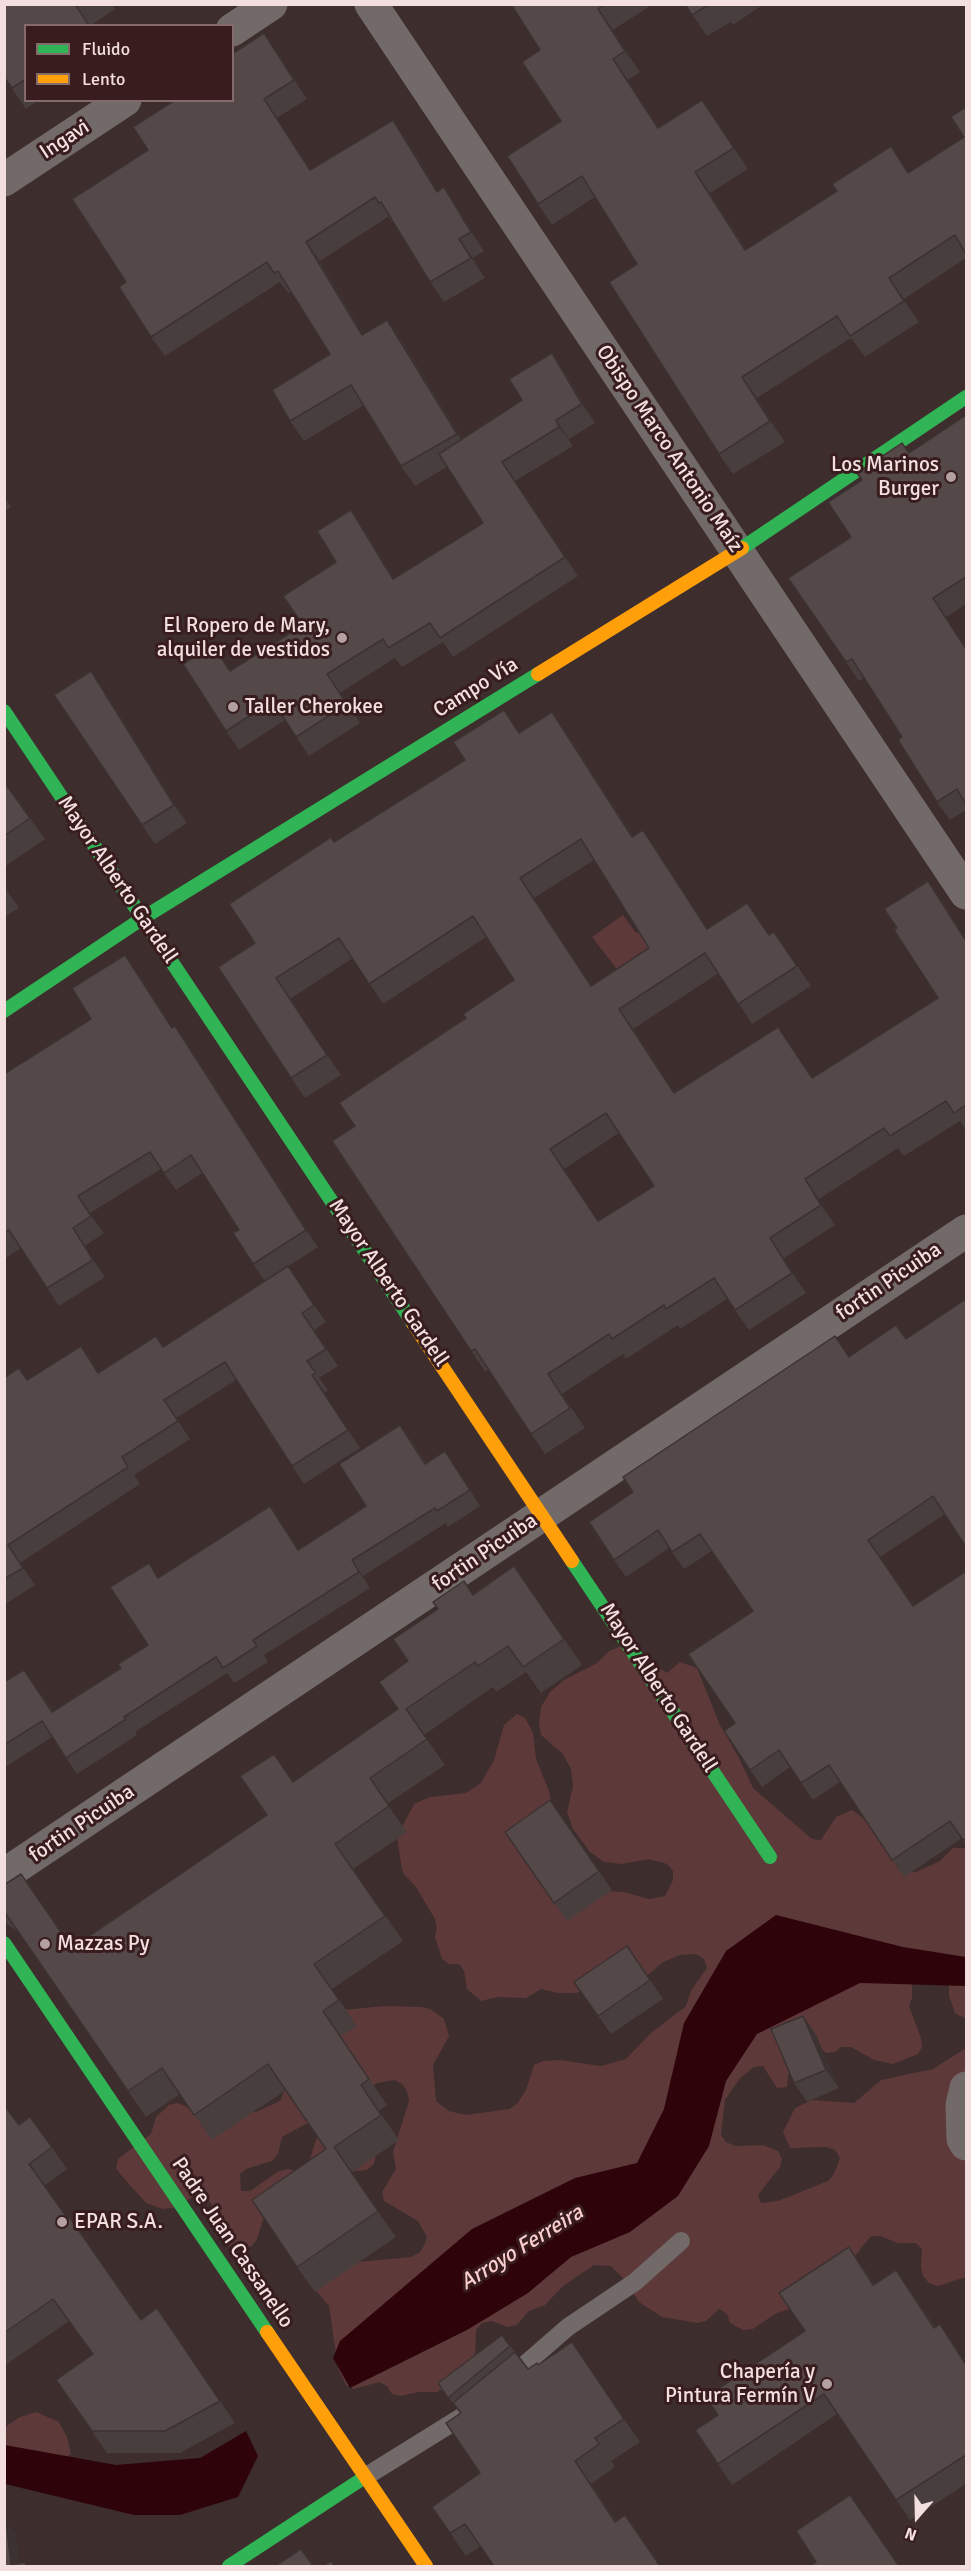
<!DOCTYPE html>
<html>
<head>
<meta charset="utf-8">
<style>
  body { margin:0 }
  #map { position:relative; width:971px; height:2571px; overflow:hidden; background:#3d2d2d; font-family:Signika,sans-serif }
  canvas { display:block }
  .frame { position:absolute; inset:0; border:6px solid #f3dfdf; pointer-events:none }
  .legend { position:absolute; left:24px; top:24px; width:210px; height:78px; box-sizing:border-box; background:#391d1e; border:2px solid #836b6b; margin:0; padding:8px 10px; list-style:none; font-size:18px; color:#f3dfdf }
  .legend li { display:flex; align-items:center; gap:12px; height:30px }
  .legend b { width:30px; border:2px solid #836b6b }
  .north { position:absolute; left:887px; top:2487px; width:60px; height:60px; -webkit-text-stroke:4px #391d1e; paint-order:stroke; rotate:200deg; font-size:16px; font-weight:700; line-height:24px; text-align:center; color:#f3dfdf }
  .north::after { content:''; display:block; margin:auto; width:21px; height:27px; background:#f3dfdf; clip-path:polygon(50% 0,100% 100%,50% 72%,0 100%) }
</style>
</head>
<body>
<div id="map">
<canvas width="971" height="2571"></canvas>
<div class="frame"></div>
<ul class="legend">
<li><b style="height:8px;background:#30b455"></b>Fluido</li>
<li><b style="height:8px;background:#ff9f0a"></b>Lento</li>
</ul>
<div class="north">N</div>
</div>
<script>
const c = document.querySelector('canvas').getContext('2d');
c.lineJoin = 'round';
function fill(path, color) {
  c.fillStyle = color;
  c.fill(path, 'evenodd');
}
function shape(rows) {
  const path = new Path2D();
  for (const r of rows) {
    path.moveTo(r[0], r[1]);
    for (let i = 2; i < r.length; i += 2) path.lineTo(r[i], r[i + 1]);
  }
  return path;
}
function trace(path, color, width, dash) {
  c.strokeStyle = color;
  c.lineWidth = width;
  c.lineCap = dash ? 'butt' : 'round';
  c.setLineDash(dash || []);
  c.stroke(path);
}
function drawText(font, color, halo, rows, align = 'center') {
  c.font = font + ' Signika,sans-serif';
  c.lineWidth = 6;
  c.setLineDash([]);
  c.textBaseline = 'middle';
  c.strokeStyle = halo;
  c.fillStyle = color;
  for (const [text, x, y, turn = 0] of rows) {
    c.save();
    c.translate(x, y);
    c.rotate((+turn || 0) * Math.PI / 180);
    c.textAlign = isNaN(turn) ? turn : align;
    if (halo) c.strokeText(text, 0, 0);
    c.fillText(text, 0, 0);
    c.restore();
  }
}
fill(shape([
  [623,915,636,933,657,918,673,939,623,977,592,937],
  [626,1644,667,1673,680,1662,697,1668,720,1725,738,1756,753,1788,812,1839,821,1840,836,1817,852,1810,866,1820,900,1871,916,1872,940,1861,953,1848,966,1848,966,2019,955,2013,949,1996,949,1978,912,1977,912,1998,909,2006,921,2038,922,2047,918,2054,893,2064,874,2060,851,2047,841,2047,835,2052,826,2053,819,2046,789,2070,787,2087,777,2088,763,2066,754,2067,740,2078,725,2100,721,2135,726,2142,736,2146,763,2145,778,2151,782,2159,780,2167,758,2195,761,2203,778,2201,828,2181,834,2174,840,2158,835,2150,826,2147,790,2148,783,2132,795,2108,812,2100,854,2103,881,2080,933,2069,966,2048,966,2277,938,2286,929,2283,923,2276,921,2267,922,2249,916,2243,898,2243,880,2236,871,2236,854,2257,792,2308,775,2314,753,2329,743,2330,730,2323,727,2314,719,2309,706,2321,698,2323,662,2317,639,2302,624,2279,611,2266,594,2265,563,2286,545,2305,529,2311,517,2325,508,2327,491,2321,482,2323,476,2330,475,2358,454,2385,437,2392,418,2392,401,2396,392,2394,387,2386,379,2382,354,2389,346,2385,338,2368,329,2306,312,2286,358,2262,411,2257,419,2253,424,2246,427,2237,418,2221,384,2201,382,2192,396,2169,393,2152,409,2101,407,2091,402,2084,395,2080,377,2083,369,2088,376,2155,374,2164,367,2170,349,2172,315,2168,310,2159,318,2134,314,2125,306,2124,282,2137,278,2154,272,2161,246,2169,240,2174,241,2191,250,2191,279,2171,288,2169,305,2173,265,2214,257,2239,252,2246,243,2249,226,2245,221,2238,217,2212,206,2197,197,2195,172,2208,163,2209,146,2203,121,2175,116,2168,118,2159,151,2134,156,2117,169,2105,177,2103,193,2109,256,2112,280,2101,287,2084,342,2010,385,2006,421,2007,430,2009,444,2019,449,2036,433,2065,436,2101,449,2111,466,2115,509,2109,517,2104,526,2090,534,2065,543,2061,560,2060,601,2066,626,2059,651,2033,686,2006,692,1989,707,1968,704,1959,696,1954,680,1955,663,1962,642,1980,594,1987,576,1993,558,1993,541,1989,526,1998,498,1997,481,2001,467,1989,464,1971,459,1964,449,1964,442,1959,435,1937,437,1928,435,1919,416,1887,403,1873,401,1864,397,1836,414,1804,430,1797,466,1793,481,1783,494,1760,504,1725,517,1714,525,1718,533,1733,536,1759,549,1791,552,1809,606,1891,624,1892,649,1899,665,1896,673,1880,673,1871,667,1864,649,1859,622,1864,604,1862,590,1852,573,1829,567,1812,573,1786,571,1769,562,1753,541,1735,539,1725,541,1707,550,1692,564,1680,597,1663,609,1651],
  [36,2412,59,2422,67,2437,71,2454,63,2458,5,2462,5,2427,20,2417]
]), '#5e393a');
fill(shape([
  [776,1915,903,1947,966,1957,966,1986,860,1983,757,2034,726,2081,709,2146,678,2196,630,2232,571,2257,528,2293,467,2330,350,2388,333,2358,340,2341,472,2229,575,2178,637,2163,664,2109,684,2023,726,1951],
  [246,2431,258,2456,238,2497,180,2515,134,2515,5,2484,5,2445,116,2465,200,2458]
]), '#2e040a');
trace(shape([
  [507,2380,568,2327,635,2282,681,2241],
  [365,2477,468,2413]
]), '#726969', 18);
trace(shape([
  [371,4,966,893],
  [232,30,271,4],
  [4,180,125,100],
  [4,1875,966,1231],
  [966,2088,962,2105,963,2139,966,2144]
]), '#726969', 33);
trace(shape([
  [742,548,966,397],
  [4,711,413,1323],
  [4,1011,143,918,538,674],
  [572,1561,770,1857],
  [4,1943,267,2332],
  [229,2566,365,2477]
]), '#30b455', 14);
trace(shape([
  [538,674,742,548],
  [413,1323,572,1561],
  [267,2332,426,2566]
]), '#ff9f0a', 14);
fill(shape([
  [4,4,112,4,115,9,90,26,26,26,26,100,39,100,26,109,4,77],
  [511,4,653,4,613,30,640,72,628,80,659,128,717,121,748,169,710,193,746,249,909,172,964,137,966,107,966,258,904,299,919,322,865,357,851,338,757,398,785,442,733,474,719,454,637,264,595,197,552,225,538,204,561,121,540,50],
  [685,4,764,4,733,25,731,22,707,36],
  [278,53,307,99,277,118,311,170,407,139,438,191,444,187,457,207,484,251,473,258,485,278,444,302,430,282,394,222,392,222,388,217,320,261,364,334,387,320,401,339,462,439,565,372,595,423,569,439,573,446,515,481,578,576,453,657,443,642,402,667,395,658,340,693,360,723,309,756,285,720,239,750,226,731,231,671,303,625,336,562,351,510,364,529,394,578,483,523,447,467,415,486,401,466,364,405,304,441,290,421,330,354,291,291,288,293,280,282,165,356,151,337,126,282,232,100],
  [966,415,966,604,946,617,966,648,966,810,950,820,937,802,902,737,864,678,859,681,788,578,851,537,862,480,909,453],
  [4,496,11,507,4,512],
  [104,690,187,823,155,844,142,825],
  [552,712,566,732,633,836,643,830,657,850,708,929,769,935,788,952,811,986,752,1024,719,973,633,1029,675,1093,792,1047,812,1078,938,998,942,901,966,939,966,1131,960,1121,904,1156,898,1148,819,1199,835,1225,784,1258,806,1293,749,1330,727,1299,680,1329,678,1325,626,1359,623,1354,562,1394,585,1428,545,1454,488,1370,485,1371,471,1351,355,1126,466,1018,514,980,486,937,383,1004,353,958,290,999,341,1075,305,1098,291,1078,255,943,334,842,520,733],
  [594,860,649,948,591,986,534,898],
  [619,1133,654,1186,598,1221,564,1169],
  [4,782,45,839,4,867],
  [4,885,19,908,4,917],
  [137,972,173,1028,175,1026,187,1043,318,1247,265,1281,253,1264,239,1230,202,1173,176,1190,161,1169,90,1213,104,1233,85,1246,105,1277,59,1306,21,1248,4,1259,4,1074,91,1019],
  [288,1266,326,1322,314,1330,338,1366,319,1378,328,1390,324,1393,360,1448,304,1484,236,1380,176,1418,190,1439,134,1475,140,1484,20,1563,35,1585,4,1605,4,1378,28,1380,99,1372,163,1347],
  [835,1336,945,1514,880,1557,913,1606,966,1571,966,1845,962,1838,904,1877,840,1782,813,1800,790,1767,762,1787,750,1770,735,1723,753,1611,712,1551,684,1569,669,1548,626,1577,614,1560,633,1492],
  [411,1440,426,1463,456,1467,480,1506,448,1527,446,1523,363,1576,370,1588,264,1655,268,1662,234,1683,227,1673,135,1732,137,1735,77,1774,52,1737,4,1768,4,1682,24,1670,53,1711,121,1668,148,1645,159,1578,281,1522,299,1550,366,1506],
  [514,1566,582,1665,541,1693,526,1672,496,1692,493,1687,424,1735,445,1765,387,1804,407,1832,353,1869,403,1941,332,1989,357,2026,341,2036,387,2105,379,2111,399,2140,351,2173,396,2237,315,2292,297,2267,326,2149,286,2090,212,2140,180,2094,146,2117,19,1932,4,1922,4,1885,72,1947,267,1815,293,1782,398,1709,408,1661,473,1594],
  [550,1800,612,1890,567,1921,505,1832],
  [627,1946,663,1999,611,2034,574,1982],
  [803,2016,816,2035,839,2088,807,2102,794,2083],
  [4,2105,19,2125,30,2117,67,2169,44,2186,141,2320,157,2308,235,2423,180,2453,107,2453,56,2380,93,2354,69,2321,4,2366],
  [863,2267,874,2285,910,2290,935,2327,954,2344,966,2364,966,2484,910,2520,837,2414,732,2485,718,2464,718,2415,805,2331],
  [502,2335,528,2369,538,2365,572,2342,588,2365,640,2442,611,2461,615,2467,591,2484,616,2521,625,2515,660,2566,494,2566,481,2546,466,2556,432,2507,480,2473,460,2413,438,2383]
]), '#493e3e');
fill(shape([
  [598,9,613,30,640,72,625,51],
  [264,33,278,53,307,99,294,80],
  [613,59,628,80,672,149,658,128],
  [264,99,277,118,323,190,310,170],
  [702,100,717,121,748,169],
  [393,120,407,139,450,211,437,192],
  [695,172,710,193,759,271,745,250],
  [444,187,457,207,484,251,471,232],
  [459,239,473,258,485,278,471,258],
  [306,242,320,261,376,354,362,335],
  [889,278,904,299,919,322,904,301],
  [387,320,401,339,470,453,457,434],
  [552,353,565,372,595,423,582,404],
  [742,377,757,398,785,442,770,421],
  [556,420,569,439,573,446,559,427],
  [502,462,515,481,578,576,565,557],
  [351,510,364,529,406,598,393,579],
  [91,671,104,690,187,823,174,805],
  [552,712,566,732,646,857,632,837],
  [643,830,657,850,721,949,707,929],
  [520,878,534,898,605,1006,591,986],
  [928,881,966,939,966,941],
  [4,885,19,908,4,887],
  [125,955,137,972,184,1045,172,1028],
  [276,978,290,999,341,1075,327,1055],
  [619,1009,633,1029,688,1113,674,1093],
  [175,1026,187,1043,318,1247,306,1230],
  [778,1027,792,1047,826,1098,812,1078],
  [550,1149,564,1169,612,1241,598,1221],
  [805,1179,819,1199,835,1225,821,1205],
  [78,1196,90,1213,104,1233,91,1216],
  [73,1228,85,1246,105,1277,93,1260],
  [770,1238,784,1258,806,1293,792,1273],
  [288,1266,301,1284,326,1322,314,1305],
  [352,1560,363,1576,370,1588,359,1572],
  [803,2016,816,2035,839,2088,826,2070],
  [572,2342,588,2365,640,2442,624,2419],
  [6,2520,16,2534,20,2566,11,2565]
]), '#3c3232');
const building = shape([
  [4,4,75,4,88,24,87,26,26,26,26,79,12,88,4,77,4,4],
  [511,4,605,4,598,9,625,51,613,59,658,128,702,100,734,148,695,172,745,250,837,191,832,184,891,146,908,173,964,137,951,117,966,107,966,254,955,235,889,278,904,301,850,336,837,316,742,377,770,421,719,454,609,282,637,264,582,176,538,204,507,156,561,121,522,62,540,50,511,4],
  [685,4,710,4,692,15,685,4],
  [264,33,294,80,264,99,310,170,393,120,437,192,444,187,471,232,459,239,471,258,430,282,381,202,379,203,375,197,306,242,362,335,387,320,457,434,401,466,351,385,290,421,272,390,330,354,278,271,274,273,267,262,151,337,119,287,126,282,72,199,148,150,133,127,175,100,232,100,232,54,264,33],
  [552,353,582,404,556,420,559,427,502,462,565,557,440,638,430,623,388,648,383,639,327,674,347,704,296,737,273,701,226,731,183,664,213,645,230,671,303,625,283,596,336,562,317,531,351,510,393,579,483,523,439,454,522,400,509,379,552,353],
  [966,415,966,577,933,598,966,649,966,804,957,789,937,802,898,740,902,737,852,659,846,662,788,578,851,537,828,502,862,480,857,473,902,443,909,453,966,415],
  [91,671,174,805,142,825,54,695,91,671],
  [504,710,519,733,552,712,632,837,643,830,707,929,747,903,769,935,774,932,797,966,738,1004,705,953,619,1009,674,1093,778,1027,812,1078,938,998,894,930,897,928,884,909,928,881,966,941,966,1105,954,1113,946,1101,890,1136,884,1128,805,1179,821,1205,770,1238,792,1273,735,1310,714,1278,666,1309,664,1305,612,1339,609,1334,548,1374,570,1408,531,1434,475,1349,471,1351,332,1141,355,1126,339,1103,466,1018,463,1014,514,980,473,916,369,984,339,938,276,978,327,1055,291,1078,218,967,255,943,229,904,331,837,334,842,465,760,453,742,504,710],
  [581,839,649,948,591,986,520,878,581,839],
  [606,1113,654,1186,598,1221,550,1149,606,1113],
  [4,782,30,818,4,836,4,782],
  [125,955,172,1028,175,1026,306,1230,253,1264,233,1233,239,1230,191,1155,164,1173,150,1152,78,1196,91,1216,73,1228,93,1260,47,1288,9,1230,4,1233,4,1074,91,1019,72,988,125,955],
  [288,1266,314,1305,302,1313,326,1349,307,1361,316,1373,312,1375,348,1430,292,1466,225,1362,164,1400,178,1421,122,1457,128,1467,8,1545,23,1568,4,1579,4,1378,19,1368,27,1380,81,1346,98,1373,156,1336,163,1347,288,1266],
  [966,1299,966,1547,933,1496,868,1540,913,1606,966,1571,966,1838,963,1840,950,1821,892,1860,829,1765,801,1783,779,1750,750,1770,724,1731,735,1723,688,1654,753,1611,700,1534,672,1552,658,1530,614,1560,589,1522,633,1492,623,1477,835,1336,849,1357,896,1325,906,1339,966,1299],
  [400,1425,425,1464,445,1451,470,1490,437,1511,435,1508,352,1560,359,1572,253,1640,257,1646,223,1668,216,1657,124,1717,126,1719,66,1758,42,1721,4,1745,4,1682,24,1670,52,1712,121,1668,118,1664,148,1645,110,1587,149,1563,158,1578,270,1506,298,1550,366,1506,339,1464,400,1425],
  [514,1566,564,1639,523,1667,508,1646,478,1666,475,1662,406,1709,427,1739,370,1778,389,1806,335,1844,385,1916,314,1964,339,2000,323,2011,369,2079,361,2085,381,2115,334,2147,378,2211,297,2267,252,2200,326,2149,268,2064,194,2115,162,2068,128,2091,4,1911,4,1885,21,1874,72,1948,267,1815,240,1776,274,1754,293,1782,398,1709,379,1682,408,1661,393,1639,438,1609,433,1602,464,1581,473,1595,514,1566],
  [550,1800,599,1871,554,1903,505,1832,550,1800],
  [627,1946,650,1980,598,2016,574,1982,627,1946],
  [803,2016,826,2070,794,2083,771,2029,803,2016],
  [4,2105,19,2125,30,2117,52,2147,29,2164,68,2219,70,2218,141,2320,157,2308,220,2401,165,2431,92,2431,56,2380,93,2354,53,2299,4,2333,4,2105],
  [849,2247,873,2285,896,2270,934,2328,940,2324,966,2365,966,2455,896,2500,824,2394,718,2464,695,2430,718,2415,706,2397,805,2331,779,2293,849,2247],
  [502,2335,510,2346,448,2398,438,2383,502,2335],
  [572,2342,624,2419,595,2438,599,2444,575,2461,615,2522,625,2515,660,2566,494,2566,465,2524,450,2533,432,2507,480,2473,446,2423,461,2413,453,2403,515,2352,528,2369,537,2363,538,2365,572,2342],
  [850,2495,899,2566,809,2566,816,2562,796,2531,850,2495],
  [4,2520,6,2520,11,2565,25,2562,26,2566,4,2566,4,2520],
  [301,2549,313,2566,275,2566,301,2549],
  [331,2561,335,2566,323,2566,331,2561]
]);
fill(building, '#554848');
trace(building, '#3c3232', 1.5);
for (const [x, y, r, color] of [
  [951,477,6,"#b3a1a1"],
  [342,638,6,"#b3a1a1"],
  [233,707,6,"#b3a1a1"],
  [45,1944,6,"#b3a1a1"],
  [62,2222,6,"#b3a1a1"],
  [827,2384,6,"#b3a1a1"]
]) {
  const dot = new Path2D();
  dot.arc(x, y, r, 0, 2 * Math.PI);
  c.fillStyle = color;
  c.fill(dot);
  trace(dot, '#391d1e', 2);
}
drawText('21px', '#f3dfdf', '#391d1e', [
  ["Ingavi",65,140,-33],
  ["Obispo Marco Antonio Maíz",669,449,56],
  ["Campo Vía",476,688,-32],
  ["Mayor Alberto Gardell",117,880,56],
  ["fortin Picuiba",889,1282,-34],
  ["Mayor Alberto Gardell",388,1283,56],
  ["fortin Picuiba",485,1553,-34],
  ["Mayor Alberto Gardell",658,1688,57],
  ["fortin Picuiba",82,1824,-34],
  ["Padre Juan Cassanello",232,2243,56]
]);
drawText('21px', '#f3dfdf', '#391d1e', [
  ["Los Marinos",939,465],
  ["Burger",939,489],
  ["El Ropero de Mary,",330,626],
  ["alquiler de vestidos",330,650],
  ["Taller Cherokee",245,707,"left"],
  ["Mazzas Py",57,1944,"left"],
  ["EPAR S.A.",74,2222,"left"],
  ["Chapería y",815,2372],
  ["Pintura Fermín V",815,2396]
], 'right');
drawText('italic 22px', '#fbcecf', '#391d1e', [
  ["Arroyo Ferreira",522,2248,-32]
]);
</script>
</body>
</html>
